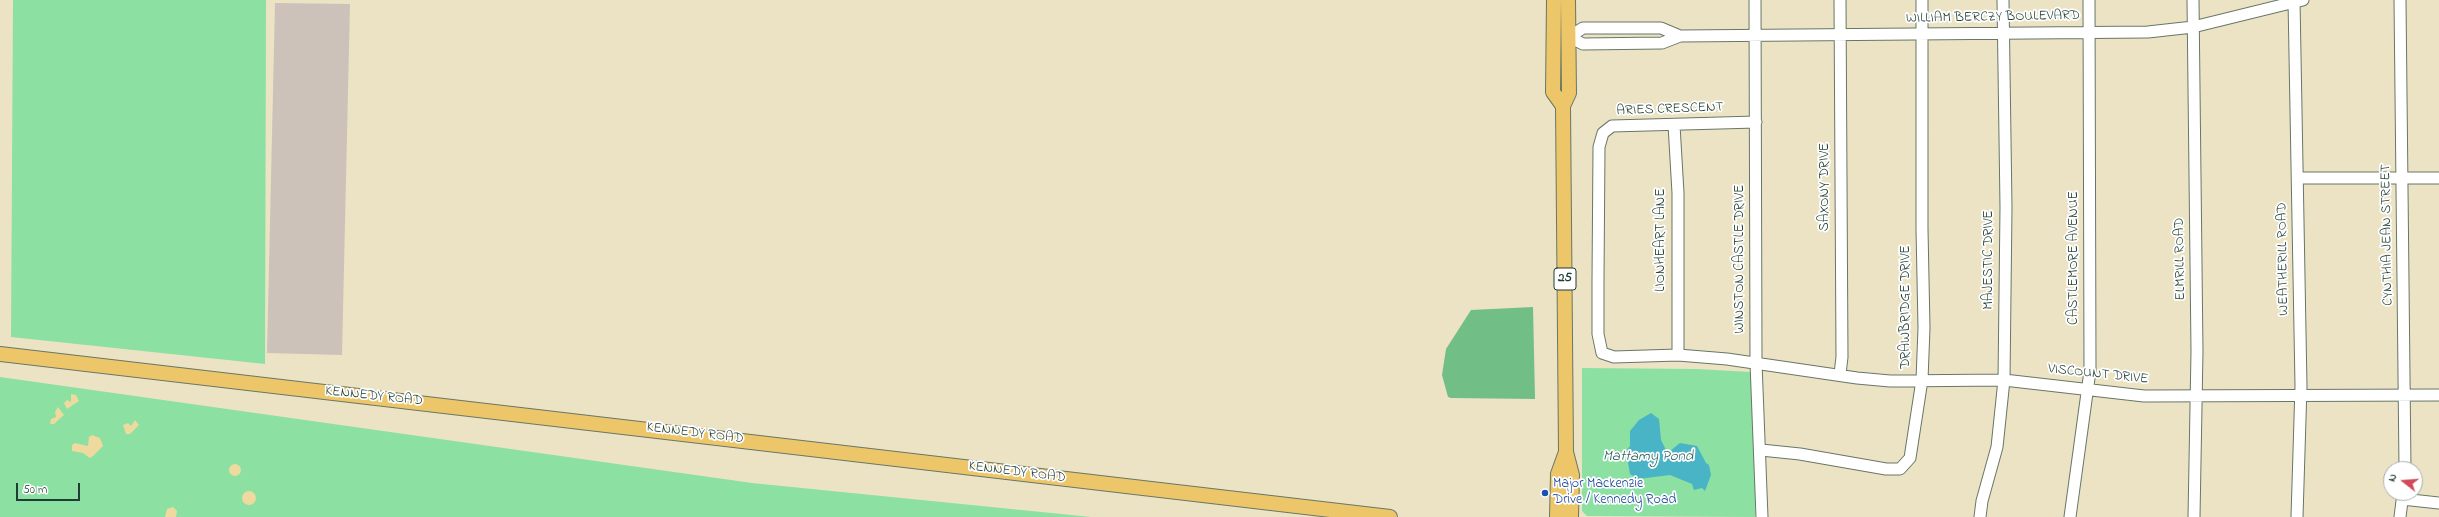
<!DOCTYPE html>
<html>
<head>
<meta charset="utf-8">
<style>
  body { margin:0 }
  #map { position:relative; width:2439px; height:517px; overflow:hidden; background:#ece3c5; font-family:"Indie Flower",sans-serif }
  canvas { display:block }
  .north { position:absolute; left:2383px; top:461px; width:40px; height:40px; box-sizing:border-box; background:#fff; border:1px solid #a5b1ae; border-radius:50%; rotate:287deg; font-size:11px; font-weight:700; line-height:16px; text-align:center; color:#1f3d34 }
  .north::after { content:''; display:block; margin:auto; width:14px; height:18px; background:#d1495b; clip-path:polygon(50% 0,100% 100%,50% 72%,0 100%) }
  .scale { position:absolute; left:16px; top:483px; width:64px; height:18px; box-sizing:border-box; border:2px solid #1f3d34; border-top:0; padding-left:5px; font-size:12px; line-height:14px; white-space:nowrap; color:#1f3d34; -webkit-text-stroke:3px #fff; paint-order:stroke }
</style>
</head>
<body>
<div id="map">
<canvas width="2439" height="517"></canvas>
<div class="north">N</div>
<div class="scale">50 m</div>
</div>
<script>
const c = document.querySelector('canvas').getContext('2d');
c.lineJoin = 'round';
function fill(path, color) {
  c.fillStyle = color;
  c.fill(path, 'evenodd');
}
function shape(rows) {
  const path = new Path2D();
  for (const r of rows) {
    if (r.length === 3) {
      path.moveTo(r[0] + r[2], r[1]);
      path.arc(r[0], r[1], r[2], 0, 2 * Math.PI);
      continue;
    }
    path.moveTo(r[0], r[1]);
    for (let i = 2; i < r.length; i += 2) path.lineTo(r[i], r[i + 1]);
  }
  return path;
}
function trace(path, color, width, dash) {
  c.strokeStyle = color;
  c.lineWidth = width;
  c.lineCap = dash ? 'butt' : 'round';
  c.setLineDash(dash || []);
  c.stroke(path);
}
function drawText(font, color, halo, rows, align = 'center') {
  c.font = font + ' "Indie Flower",sans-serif';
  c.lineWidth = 3.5;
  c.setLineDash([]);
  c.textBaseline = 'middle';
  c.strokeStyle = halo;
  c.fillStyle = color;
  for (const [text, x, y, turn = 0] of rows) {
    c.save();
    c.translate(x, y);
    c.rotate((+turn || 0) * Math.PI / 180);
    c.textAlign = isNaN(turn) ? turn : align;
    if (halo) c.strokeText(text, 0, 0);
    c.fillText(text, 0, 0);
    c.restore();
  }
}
fill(shape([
  [275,3,350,4,342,355,267,353]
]), '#ccc2b9');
fill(shape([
  [13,0,266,0,265,364,11,337],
  [1582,368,1697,369,1751,372,1755,449,1755,517,1587,516,1582,511],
  [0,377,752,483,1091,517,0,517]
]), '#8ce0a1');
fill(shape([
  [1533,307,1535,399,1451,398,1448,397,1442,375,1446,349,1471,310]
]), '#71be87');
fill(shape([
  [71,394,76,395,79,401,67,409,64,403,67,400,71,402],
  [58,407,64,415,54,424,50,424,51,419,56,417,55,412],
  [135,420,139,425,130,434,126,434,123,425,128,423,131,426],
  [92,435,100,438,103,446,93,456,90,458,83,453,72,451,72,445,75,443,88,446,89,437],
  [235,470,6],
  [249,498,7],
  [173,507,177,511,176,517,165,517,167,509]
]), '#eeda9e');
fill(shape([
  [1651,413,1659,419,1661,440,1666,450,1670,451,1680,443,1697,446,1706,463,1709,465,1711,475,1705,491,1702,488,1694,490,1692,484,1670,475,1638,479,1630,474,1626,451,1630,446,1630,431,1639,420]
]), '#49b4c6');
const minor = shape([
  [1755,0,1756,363,1762,517],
  [2193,0,2197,351,2194,517],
  [2294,0,2301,386,2297,517],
  [2400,0,2405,469],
  [1680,36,1662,43,1583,44,1569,37,1583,28,1661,28,1680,36,2148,32,2193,27,2303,0],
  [1756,122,1612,126,1603,133,1599,147,1598,281,1598,334,1602,353,1614,357,1678,355,1727,359,1857,378,1890,381,2004,380,2144,396,2439,395],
  [1674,125,1678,193,1678,355],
  [2298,178,2439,178],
  [1840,374,1842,357,1840,0],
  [1761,450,1800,454,1886,469,1900,469,1910,458,1922,380,1924,328,1922,229,1922,0],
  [2402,499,2439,503],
  [1980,517,1982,501,1997,447,2004,380,2006,207,2003,0],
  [2070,517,2090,371,2089,0],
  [2400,517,2403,493]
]);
const major = shape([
  [1554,0,1553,92,1563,106],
  [1568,0,1569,93,1563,106,1566,452,1572,475,1571,517],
  [0,354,1390,517],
  [1557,517,1558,474,1566,452]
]);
trace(minor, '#677767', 13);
trace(major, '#677767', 16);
trace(minor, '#fff', 11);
trace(major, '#ecc669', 14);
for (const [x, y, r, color] of [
  [1545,493,4,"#1a4fb4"]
]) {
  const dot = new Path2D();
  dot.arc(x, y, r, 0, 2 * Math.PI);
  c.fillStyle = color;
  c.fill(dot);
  trace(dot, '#fff', 1.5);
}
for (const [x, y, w] of [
  [1565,279,22]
]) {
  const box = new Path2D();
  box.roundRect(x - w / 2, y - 11, w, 22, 3);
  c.fillStyle = '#fff';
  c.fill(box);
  trace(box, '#1f3d34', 1);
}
drawText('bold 13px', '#1f3d34', null, [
  ["25",1565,279]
]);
drawText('14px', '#1f3d34', '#fff', [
  ["WILLIAM BERCZY BOULEVARD",1993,18,-1],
  ["ARIES CRESCENT",1670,110,-2],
  ["SAXONY DRIVE",1826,187,-90],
  ["CYNTHIA JEAN STREET",2388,235,-91],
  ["LIONHEART LANE",1662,240,-90],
  ["CASTLEMORE AVENUE",2075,258,-90],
  ["WINSTON CASTLE DRIVE",1741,259,-90],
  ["ELMRILL ROAD",2181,259,-91],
  ["WEATHERILL ROAD",2284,259,-91],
  ["MAJESTIC DRIVE",1990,260,-90],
  ["DRAWBRIDGE DRIVE",1907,307,-90],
  ["VISCOUNT DRIVE",2098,375,6],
  ["KENNEDY ROAD",374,397,6],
  ["KENNEDY ROAD",695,434,7],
  ["KENNEDY ROAD",1017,473,7]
]);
drawText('14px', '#164399', '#fff', [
  ["Major Mackenzie",1553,485],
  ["Drive / Kennedy Road",1553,501]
], 'left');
drawText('italic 15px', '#2c6160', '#fff', [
  ["Mattamy Pond",1648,458]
]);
</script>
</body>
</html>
